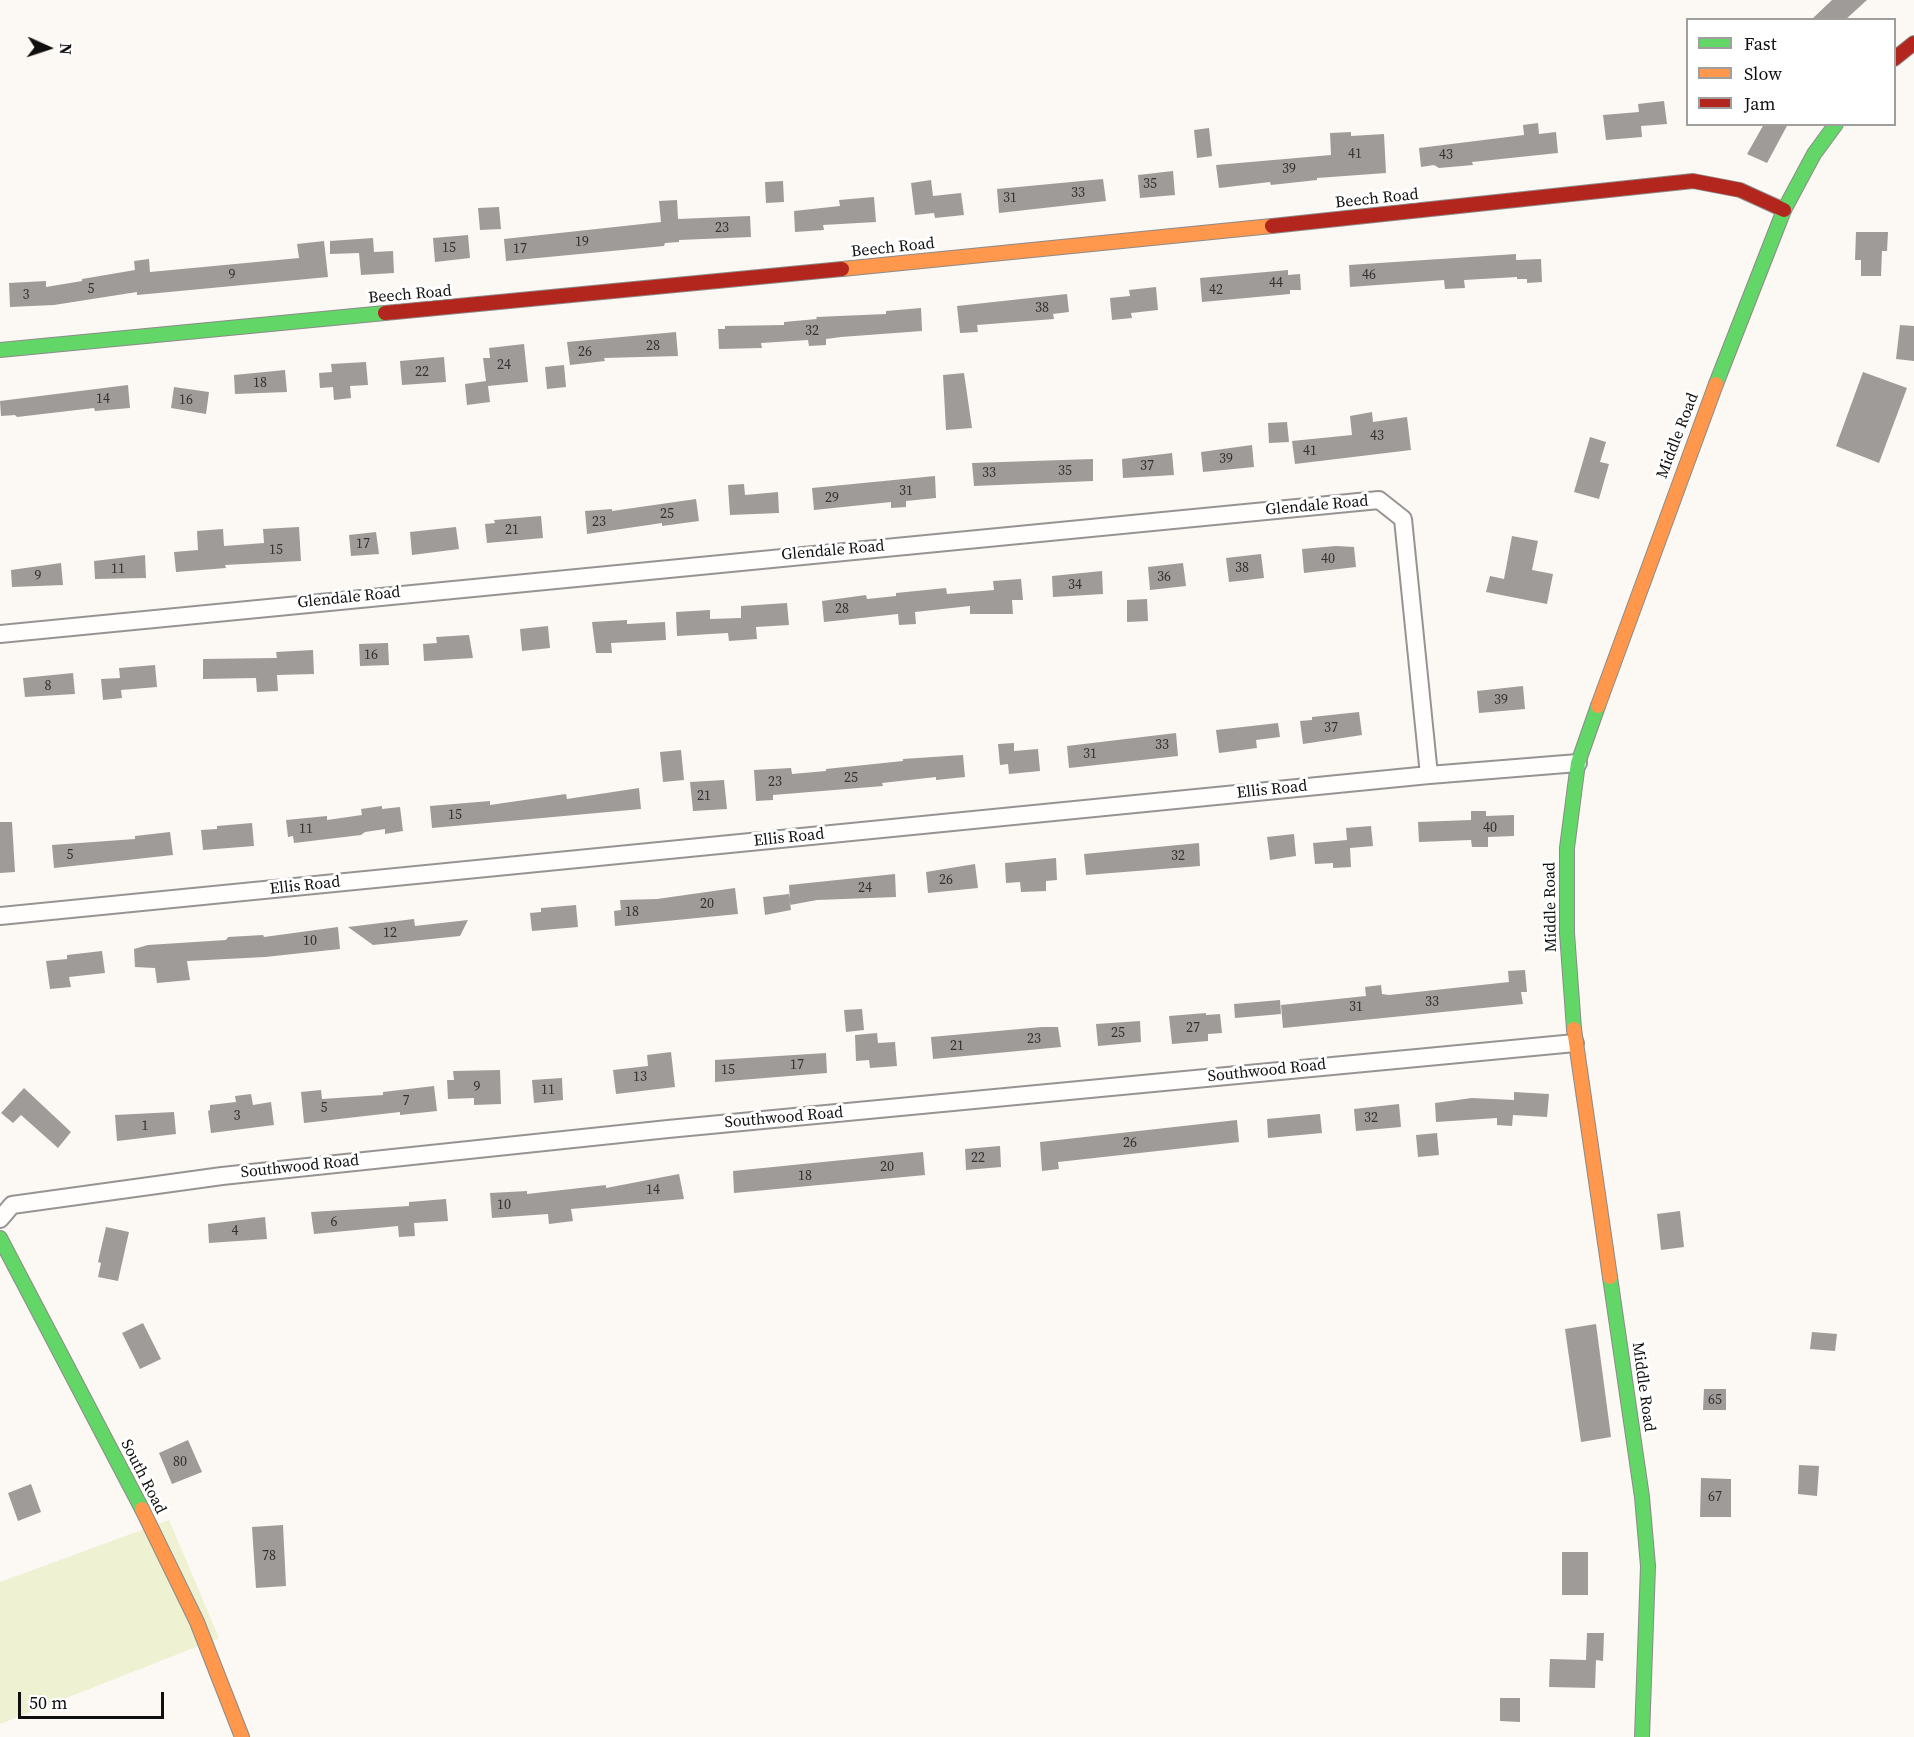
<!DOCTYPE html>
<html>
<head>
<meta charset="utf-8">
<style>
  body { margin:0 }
  #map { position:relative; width:1914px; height:1737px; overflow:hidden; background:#fcf8f4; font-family:"Source Serif 4",serif }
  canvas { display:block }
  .legend { position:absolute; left:1686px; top:18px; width:210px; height:108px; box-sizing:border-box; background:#fff; border:2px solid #9f9f9f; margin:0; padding:8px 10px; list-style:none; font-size:18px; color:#0f0f0f }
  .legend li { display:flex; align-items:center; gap:12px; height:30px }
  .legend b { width:30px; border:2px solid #9f9f9f }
  .north { position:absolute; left:18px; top:18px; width:60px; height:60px; -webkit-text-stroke:4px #fff; paint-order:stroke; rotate:93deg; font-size:16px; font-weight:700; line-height:24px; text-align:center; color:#0f0f0f }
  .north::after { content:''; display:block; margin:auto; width:21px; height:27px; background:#0f0f0f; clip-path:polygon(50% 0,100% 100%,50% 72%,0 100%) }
  .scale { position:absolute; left:18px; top:1692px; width:146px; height:27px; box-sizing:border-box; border:3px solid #0f0f0f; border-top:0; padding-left:8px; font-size:18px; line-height:21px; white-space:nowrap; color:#0f0f0f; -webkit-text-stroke:4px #fff; paint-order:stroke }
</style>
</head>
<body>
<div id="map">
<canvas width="1914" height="1737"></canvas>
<ul class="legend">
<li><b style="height:8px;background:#63d668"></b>Fast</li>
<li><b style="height:8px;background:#ff974d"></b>Slow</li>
<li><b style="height:8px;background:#b3261e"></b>Jam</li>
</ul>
<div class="north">N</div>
<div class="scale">50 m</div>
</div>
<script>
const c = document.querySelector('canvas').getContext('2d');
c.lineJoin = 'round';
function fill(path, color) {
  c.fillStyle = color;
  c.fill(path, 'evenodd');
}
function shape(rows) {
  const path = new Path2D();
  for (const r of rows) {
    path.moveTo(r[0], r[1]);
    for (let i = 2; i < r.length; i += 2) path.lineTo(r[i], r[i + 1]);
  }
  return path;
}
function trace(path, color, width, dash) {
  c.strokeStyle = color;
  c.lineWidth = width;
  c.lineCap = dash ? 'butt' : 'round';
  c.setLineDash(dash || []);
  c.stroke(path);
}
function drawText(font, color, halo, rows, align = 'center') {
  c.font = font + ' "Source Serif 4",serif';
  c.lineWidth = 6;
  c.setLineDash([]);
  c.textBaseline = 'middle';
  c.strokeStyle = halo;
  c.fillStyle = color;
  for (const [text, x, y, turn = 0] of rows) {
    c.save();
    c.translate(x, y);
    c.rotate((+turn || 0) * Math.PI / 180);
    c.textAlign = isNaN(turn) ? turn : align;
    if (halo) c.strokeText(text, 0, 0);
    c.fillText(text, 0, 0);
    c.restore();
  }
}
fill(shape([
  [169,1520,219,1638,0,1724,0,1582]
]), '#eef1d2');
fill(shape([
  [1832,0,1867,0,1845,20,1811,20],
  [1664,101,1667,124,1641,126,1642,137,1606,140,1603,115,1639,112,1638,104],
  [1538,123,1539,134,1556,132,1558,153,1472,162,1473,165,1439,168,1434,165,1421,167,1419,148,1524,135,1523,125],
  [1764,124,1788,124,1767,163,1747,154],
  [1209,128,1212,156,1197,158,1194,130],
  [1351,132,1351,136,1384,134,1386,173,1317,178,1317,180,1271,185,1270,182,1219,188,1216,165,1331,155,1330,133],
  [1173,171,1175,195,1140,198,1138,175],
  [1103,179,1106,201,999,213,997,189],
  [931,180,933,196,961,193,964,215,935,218,934,213,915,215,911,183],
  [783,181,784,202,766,203,765,182],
  [874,197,876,222,823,225,824,230,795,232,794,211,840,206,839,200],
  [677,200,678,219,750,216,751,237,679,240,679,242,665,243,664,246,506,261,504,239,661,222,659,201],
  [499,207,501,229,480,230,478,208],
  [1856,232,1888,232,1887,251,1882,251,1881,276,1861,276,1861,260,1855,260],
  [468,235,470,258,435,262,433,238],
  [373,238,374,252,393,251,394,273,361,275,359,253,330,254,330,241],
  [324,241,328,277,137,295,137,292,54,305,10,307,9,283,46,281,46,287,82,281,82,279,135,270,134,261,149,259,150,272,299,258,297,244],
  [1516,254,1516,260,1541,259,1542,282,1527,283,1527,279,1517,279,1517,277,1464,280,1465,288,1445,289,1444,280,1350,287,1349,265],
  [1288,270,1288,275,1300,274,1301,290,1290,290,1290,294,1202,302,1200,278],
  [1156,287,1158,310,1131,313,1132,318,1112,320,1110,298,1130,296,1129,290],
  [1067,294,1069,312,1053,314,1054,319,977,325,978,332,960,333,957,306],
  [921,308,922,331,841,337,826,339,826,345,809,346,808,340,761,343,762,348,719,349,718,329,725,329,725,326,784,325,784,322,817,319,816,317,886,314,886,311],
  [1900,325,1914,326,1914,361,1896,359],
  [676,332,678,356,604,358,605,361,570,365,567,342],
  [524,344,528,382,488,386,490,402,467,405,465,384,486,381,483,358,490,358,489,348],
  [444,357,446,382,402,385,400,361],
  [366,362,368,385,350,386,351,398,334,400,333,387,320,388,319,373,332,372,331,364],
  [564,365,566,387,547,389,545,367],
  [285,370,287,392,235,394,234,375],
  [1863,372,1907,388,1879,463,1836,446],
  [964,373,972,428,946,430,943,375],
  [128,385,130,408,95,411,94,408,17,417,15,415,1,416,0,401],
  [174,387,209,392,206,414,171,408],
  [1372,412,1373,422,1407,417,1411,450,1295,464,1292,441,1352,435,1350,416],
  [1287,422,1289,442,1269,443,1268,423],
  [1590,437,1606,442,1600,462,1609,464,1599,499,1574,492],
  [1252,445,1254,467,1203,472,1201,452],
  [1172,453,1174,475,1123,478,1122,459],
  [1093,459,1093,481,974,486,972,463],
  [935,476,936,498,906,501,906,507,891,508,891,502,814,510,812,488],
  [744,484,745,495,778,492,779,513,730,515,728,485],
  [696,499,699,521,662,526,662,523,587,534,585,511,612,509,612,511],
  [541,516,543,538,487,543,485,524,495,523,494,520],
  [299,527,301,561,225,565,226,568,176,572,174,552,198,550,197,531,223,529,224,546,264,543,263,529],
  [456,527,459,549,412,555,410,532],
  [376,532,379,554,351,556,349,535],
  [1512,536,1538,541,1532,570,1553,574,1547,604,1486,592,1490,576,1504,579],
  [1336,546,1354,547,1356,567,1304,573,1302,549],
  [1261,554,1264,578,1229,582,1226,558],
  [145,555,146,578,95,579,94,561],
  [61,563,63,585,12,587,11,570],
  [1183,563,1186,586,1150,590,1148,567],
  [1102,571,1103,594,1053,597,1052,576],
  [1021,579,1023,600,1012,600,1013,614,970,614,970,606,915,612,916,624,899,625,898,614,824,622,822,601,866,595,867,599,896,596,896,593,946,588,947,594,994,590,993,581],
  [1147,599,1148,621,1127,622,1127,600],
  [787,603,789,625,756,627,757,639,729,641,728,633,677,636,676,612,710,610,710,619,741,618,741,606],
  [627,620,627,624,665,622,666,640,611,643,612,653,596,653,592,622],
  [548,626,550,648,522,651,520,629],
  [469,635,473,658,424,661,423,644,437,643,436,637],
  [388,643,389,665,360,666,359,644],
  [313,650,314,674,277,675,278,691,257,692,256,678,203,679,203,659,277,658,276,652],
  [155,665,157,687,121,690,122,698,103,700,101,679,120,678,119,668],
  [73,673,75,694,25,697,23,678],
  [1523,686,1525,709,1479,713,1477,691],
  [1359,712,1362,735,1303,744,1300,721,1312,720,1312,717],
  [1278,723,1280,737,1256,740,1257,748,1219,753,1216,730],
  [1176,733,1178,756,1069,768,1067,746],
  [1014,743,1014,751,1038,749,1040,771,1009,774,1008,764,1000,765,998,744],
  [681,750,684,780,663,782,660,752],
  [963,755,965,777,936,780,936,777,882,783,883,786,773,795,773,800,756,801,754,770,791,768,792,774,826,771,826,769,903,761,903,759],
  [724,780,727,809,693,811,690,782],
  [639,788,641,809,432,828,430,806,490,801,490,805,566,794,567,799],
  [382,806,382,809,400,807,403,831,385,834,385,829,365,832,361,835,294,843,293,836,288,837,286,820,327,816,327,820,362,815,361,809],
  [1471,811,1486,811,1486,816,1514,815,1514,836,1488,837,1488,847,1472,847,1471,840,1419,842,1418,822,1471,820],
  [0,822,12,822,15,872,0,873],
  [252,823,254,846,203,850,201,830,217,829,217,826],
  [1371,826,1373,846,1350,848,1351,867,1333,868,1333,863,1315,864,1313,843,1347,840,1346,828],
  [170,832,173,855,54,868,52,845,135,839,135,836],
  [1294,834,1296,856,1270,860,1267,837],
  [1199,843,1200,866,1086,875,1084,854],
  [1056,858,1057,880,1046,881,1046,891,1021,892,1020,882,1006,883,1005,863],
  [975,864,978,888,928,893,926,872],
  [895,874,896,897,817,900,790,905,789,885],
  [735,888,738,914,615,926,614,911,621,910,620,900,657,899],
  [789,894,791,910,765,915,763,897],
  [576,905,578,927,532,931,530,913,541,912,541,908],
  [414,919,415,926,468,920,460,936,373,945,348,927],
  [338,927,340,949,265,957,187,961,190,980,157,983,155,968,135,967,134,949,148,945,226,940,228,937,263,935,264,937],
  [102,951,105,973,69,977,71,987,50,989,46,961,67,959,67,955],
  [1525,970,1527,992,1521,992,1523,1004,1283,1028,1281,1005,1366,996,1365,987,1381,985,1382,994,1389,995,1509,982,1508,971],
  [1280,1000,1281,1014,1235,1018,1234,1004],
  [862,1009,864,1030,846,1032,844,1010],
  [1206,1013,1206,1015,1220,1014,1222,1033,1208,1034,1208,1041,1172,1044,1169,1016],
  [1140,1021,1141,1042,1098,1046,1096,1024],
  [1042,1027,1058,1027,1061,1047,933,1059,931,1037],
  [877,1033,878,1043,895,1042,897,1066,870,1068,869,1060,856,1061,855,1035],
  [671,1052,675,1087,616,1094,613,1070,648,1066,647,1055],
  [826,1053,827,1073,715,1082,715,1060],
  [500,1070,501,1104,474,1105,474,1098,448,1099,447,1080,454,1080,453,1071],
  [562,1078,563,1100,534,1103,532,1080],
  [434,1086,437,1111,400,1115,400,1112,304,1123,301,1092,321,1090,322,1099,383,1095,383,1092],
  [24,1088,71,1132,58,1148,21,1115,13,1123,1,1113],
  [1514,1092,1549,1094,1547,1117,1513,1115,1512,1126,1497,1125,1497,1118,1436,1122,1435,1103,1472,1098,1514,1100],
  [251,1094,253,1105,271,1102,274,1125,211,1133,208,1111,210,1110,210,1105,236,1102,235,1096],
  [1399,1104,1401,1127,1356,1131,1354,1109],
  [174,1112,176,1134,117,1141,115,1115],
  [1320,1114,1322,1133,1268,1138,1267,1119],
  [1237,1120,1239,1142,1058,1162,1059,1169,1042,1171,1040,1142],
  [1437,1133,1439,1155,1418,1157,1416,1135],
  [1000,1146,1001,1167,966,1170,965,1149],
  [923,1152,925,1175,734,1193,733,1171],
  [679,1174,684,1199,571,1209,573,1221,549,1224,548,1214,492,1218,490,1193,527,1191,527,1194,606,1185,606,1188],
  [446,1199,448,1221,414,1223,415,1236,399,1237,398,1226,314,1234,311,1212,409,1206,409,1202],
  [1680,1211,1684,1247,1661,1250,1657,1214],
  [265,1217,267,1239,209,1243,208,1224],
  [106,1227,129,1232,118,1281,98,1277,101,1263,98,1262],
  [143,1323,161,1359,140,1369,122,1333],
  [1596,1324,1611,1437,1581,1442,1565,1329],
  [1812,1332,1837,1334,1835,1351,1810,1349],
  [1704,1389,1726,1389,1726,1410,1703,1410],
  [188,1440,202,1472,172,1484,159,1453],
  [1799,1465,1819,1466,1817,1496,1798,1494],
  [1701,1478,1731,1479,1731,1517,1700,1517],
  [31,1484,41,1512,18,1521,8,1493],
  [283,1525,286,1586,256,1588,252,1527],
  [1562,1552,1588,1552,1588,1595,1562,1595],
  [1587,1633,1604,1633,1603,1661,1596,1660,1595,1688,1549,1687,1550,1659,1586,1660],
  [1500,1698,1520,1698,1520,1722,1500,1721]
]), '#9f9b99');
const street = shape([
  [0,634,1379,500,1403,519,1429,775],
  [0,916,1429,775,1578,763],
  [0,1219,12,1205,222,1176,668,1129,1575,1043]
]);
const fast = shape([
  [0,350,385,313],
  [1716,384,1784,210,1814,154,1836,124],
  [1574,1029,1567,933,1567,848,1578,763,1598,706],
  [0,1238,142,1509],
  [1610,1277,1642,1497,1648,1566,1642,1737]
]);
const slow = shape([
  [842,269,1272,226],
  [1598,706,1716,384],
  [1574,1029,1610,1277],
  [142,1509,197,1622,242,1737]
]);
const jam = shape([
  [1894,59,1914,43],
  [1272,226,1693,181,1740,190,1784,210],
  [385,313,842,269]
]);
trace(street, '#969492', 20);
trace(fast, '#8c8b89', 16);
trace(slow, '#8c8b89', 16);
trace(jam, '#8c8b89', 16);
trace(street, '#fffefd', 16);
trace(fast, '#63d668', 14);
trace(slow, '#ff974d', 14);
trace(jam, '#b3261e', 14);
drawText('14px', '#333232', null, [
  ["41",1355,154],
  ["43",1446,155],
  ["39",1289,169],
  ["35",1150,184],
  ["33",1078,193],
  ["31",1010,198],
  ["23",722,228],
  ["19",582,242],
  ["15",449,248],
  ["17",520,249],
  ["9",232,275],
  ["46",1369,275],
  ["44",1276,283],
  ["5",91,289],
  ["42",1216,290],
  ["3",26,295],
  ["38",1042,308],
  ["32",812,331],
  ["28",653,346],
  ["26",585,352],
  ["24",504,365],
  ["22",422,372],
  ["18",260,383],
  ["14",103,399],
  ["16",186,400],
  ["43",1377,436],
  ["41",1310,451],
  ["39",1226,459],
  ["37",1147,466],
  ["35",1065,471],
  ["33",989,473],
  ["31",906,491],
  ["29",832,498],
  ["25",667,514],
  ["23",599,522],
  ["21",512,530],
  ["17",363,544],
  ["15",276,550],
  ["40",1328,559],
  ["38",1242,568],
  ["11",118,569],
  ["9",38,576],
  ["36",1164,577],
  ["34",1075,585],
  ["28",842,609],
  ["16",371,655],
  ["8",48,686],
  ["39",1501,700],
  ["37",1331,728],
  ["33",1162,745],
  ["31",1090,754],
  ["25",851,778],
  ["23",775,782],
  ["21",704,796],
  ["15",455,815],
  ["40",1490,828],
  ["11",306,829],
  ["5",70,855],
  ["32",1178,856],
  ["26",946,880],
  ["24",865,888],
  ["20",707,904],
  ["18",632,912],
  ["12",390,933],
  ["10",310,941],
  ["33",1432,1002],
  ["31",1356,1007],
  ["27",1193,1028],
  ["25",1118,1033],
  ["23",1034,1039],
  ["21",957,1046],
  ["17",797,1065],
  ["15",728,1070],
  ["13",640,1077],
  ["9",477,1087],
  ["11",548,1090],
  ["7",406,1101],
  ["5",324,1108],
  ["3",237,1116],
  ["32",1371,1118],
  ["1",145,1126],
  ["26",1130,1143],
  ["22",978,1158],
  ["20",887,1167],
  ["18",805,1176],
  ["14",653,1190],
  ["10",504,1205],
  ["6",334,1222],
  ["4",235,1231],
  ["65",1715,1400],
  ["80",180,1462],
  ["67",1715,1497],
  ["78",269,1556]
]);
drawText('16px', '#0f0f0f', '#fff', [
  ["Beech Road",1377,199,-6],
  ["Beech Road",893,248,-6],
  ["Beech Road",410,295,-5],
  ["Middle Road",1678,436,-69],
  ["Glendale Road",1317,506,-5],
  ["Glendale Road",833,551,-5],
  ["Glendale Road",349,598,-6],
  ["Ellis Road",1272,790,-6],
  ["Ellis Road",789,838,-6],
  ["Ellis Road",305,886,-6],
  ["Middle Road",1551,907,-91],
  ["Southwood Road",1267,1071,-6],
  ["Southwood Road",784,1118,-5],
  ["Southwood Road",300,1167,-6],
  ["Middle Road",1643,1387,82],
  ["South Road",143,1477,63]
]);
</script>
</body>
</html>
